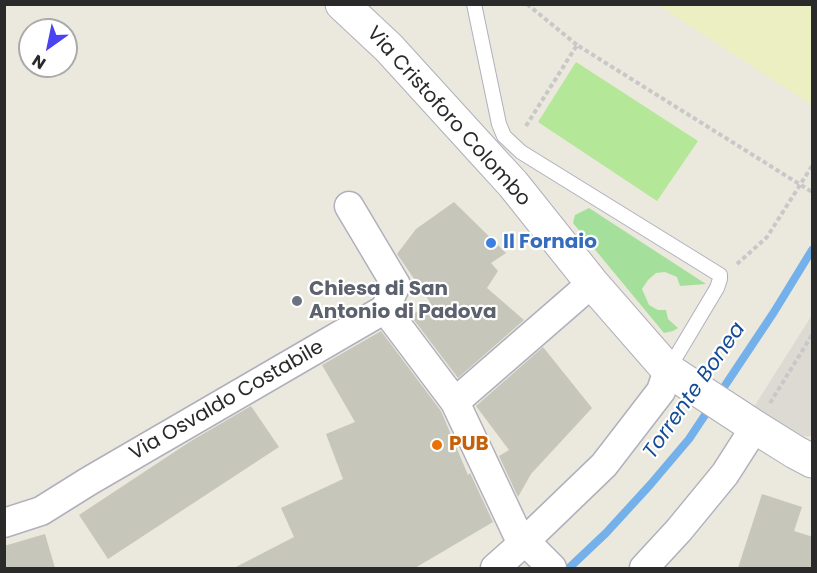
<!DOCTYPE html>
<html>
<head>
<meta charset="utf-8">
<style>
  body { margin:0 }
  #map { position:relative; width:817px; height:573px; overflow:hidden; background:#ebe8dd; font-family:Poppins,sans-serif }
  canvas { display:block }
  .frame { position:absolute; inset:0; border:6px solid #2a2a2a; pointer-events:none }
  .north { position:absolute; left:18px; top:18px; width:60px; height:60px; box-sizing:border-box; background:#fff; border:2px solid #aaa; border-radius:50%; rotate:213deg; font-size:16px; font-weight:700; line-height:24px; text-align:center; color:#2a2a2a }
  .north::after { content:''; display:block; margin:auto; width:21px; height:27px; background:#4943f2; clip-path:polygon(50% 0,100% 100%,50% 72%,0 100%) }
</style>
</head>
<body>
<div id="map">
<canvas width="817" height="573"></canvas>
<div class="frame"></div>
<div class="north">N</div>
</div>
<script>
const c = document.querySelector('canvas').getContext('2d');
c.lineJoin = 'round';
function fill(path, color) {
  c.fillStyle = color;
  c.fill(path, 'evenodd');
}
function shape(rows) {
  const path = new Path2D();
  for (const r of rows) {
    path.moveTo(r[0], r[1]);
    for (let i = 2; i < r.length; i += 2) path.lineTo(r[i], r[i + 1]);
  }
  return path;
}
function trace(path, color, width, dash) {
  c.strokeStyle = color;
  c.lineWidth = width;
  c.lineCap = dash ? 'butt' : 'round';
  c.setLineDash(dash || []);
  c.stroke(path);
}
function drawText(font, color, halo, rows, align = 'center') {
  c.font = font + ' Poppins,sans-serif';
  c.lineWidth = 4.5;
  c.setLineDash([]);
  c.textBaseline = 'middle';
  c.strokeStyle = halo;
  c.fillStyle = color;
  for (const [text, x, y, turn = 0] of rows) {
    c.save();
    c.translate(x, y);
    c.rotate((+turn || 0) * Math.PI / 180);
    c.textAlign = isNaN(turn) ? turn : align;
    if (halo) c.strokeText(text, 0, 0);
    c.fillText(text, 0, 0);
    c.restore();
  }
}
fill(shape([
  [589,208,706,284,680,286,677,277,665,272,656,273,648,280,642,289,649,305,658,310,666,310,668,319,678,328,673,331,664,333,573,223,575,215]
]), '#a4e09b');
fill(shape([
  [658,5,812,5,812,105]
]), '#ecefc1');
fill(shape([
  [576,62,698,141,657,201,538,122]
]), '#b4e797');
fill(shape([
  [812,315,812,436,794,437,752,410]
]), '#dcdad3');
trace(shape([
  [718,396,774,312,812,250],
  [569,568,606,533,650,485,689,439,711,406]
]), '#74b0e9', 8);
fill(shape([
  [454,202,506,253,491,263,498,271,487,288,524,320,458,378,411,316,430,302,397,254,416,229],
  [381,331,441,411,468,475,470,473,493,522,415,568,234,568,294,537,281,508,343,479,326,434,355,422,322,365],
  [543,347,592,408,531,474,518,497,499,456,509,450,476,406],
  [251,406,279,447,108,559,79,515,191,441],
  [762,494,802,507,794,531,813,537,813,568,738,568],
  [45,534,55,568,4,568,4,546]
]), '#c7c6bb');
const lane = shape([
  [474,4,499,124,504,136,521,152,720,275,720,279,717,288,668,370]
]);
const street = shape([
  [349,206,396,285,385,309],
  [385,309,455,402,522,544,604,465,661,391,668,370],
  [455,402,592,283],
  [4,523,41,511,89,481,385,309],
  [524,540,552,568],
  [495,568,522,544],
  [644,568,679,530,725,474,755,427]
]);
const secondary = shape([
  [342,4,389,48,491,160,513,184,592,283,668,370,755,427,795,452,812,461]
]);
trace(lane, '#b0b0bd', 16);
trace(street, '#b0b0bd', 31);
trace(secondary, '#b0b0bd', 35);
trace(shape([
  [527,4,577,45],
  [526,126,577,45,812,192],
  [737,264,767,237,812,166],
  [770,403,812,335]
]), '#c8c8c8', 4, [4.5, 3]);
trace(lane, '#fff', 14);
trace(street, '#fff', 28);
trace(secondary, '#fff', 33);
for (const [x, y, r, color] of [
  [491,243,6,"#3f7fe0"],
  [297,301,6,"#6b7280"],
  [437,445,6,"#e8710a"]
]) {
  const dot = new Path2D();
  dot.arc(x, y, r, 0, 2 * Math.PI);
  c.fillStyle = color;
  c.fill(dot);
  trace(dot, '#fff', 2);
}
drawText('20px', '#2a2a2a', '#fff', [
  ["Via Cristoforo Colombo",448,117,48],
  ["Via Osvaldo Costabile",227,401,-30]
]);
drawText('bold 20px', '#366cbe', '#fff', [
  ["Il Fornaio",503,243]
], 'left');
drawText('bold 20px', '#5b616d', '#fff', [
  ["Chiesa di San",309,290],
  ["Antonio di Padova",309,313]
], 'left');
drawText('bold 20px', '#c56008', '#fff', [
  ["PUB",449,445]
], 'left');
drawText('italic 21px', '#134c95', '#fff', [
  ["Torrente Bonea",695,391,-55]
]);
</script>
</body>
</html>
